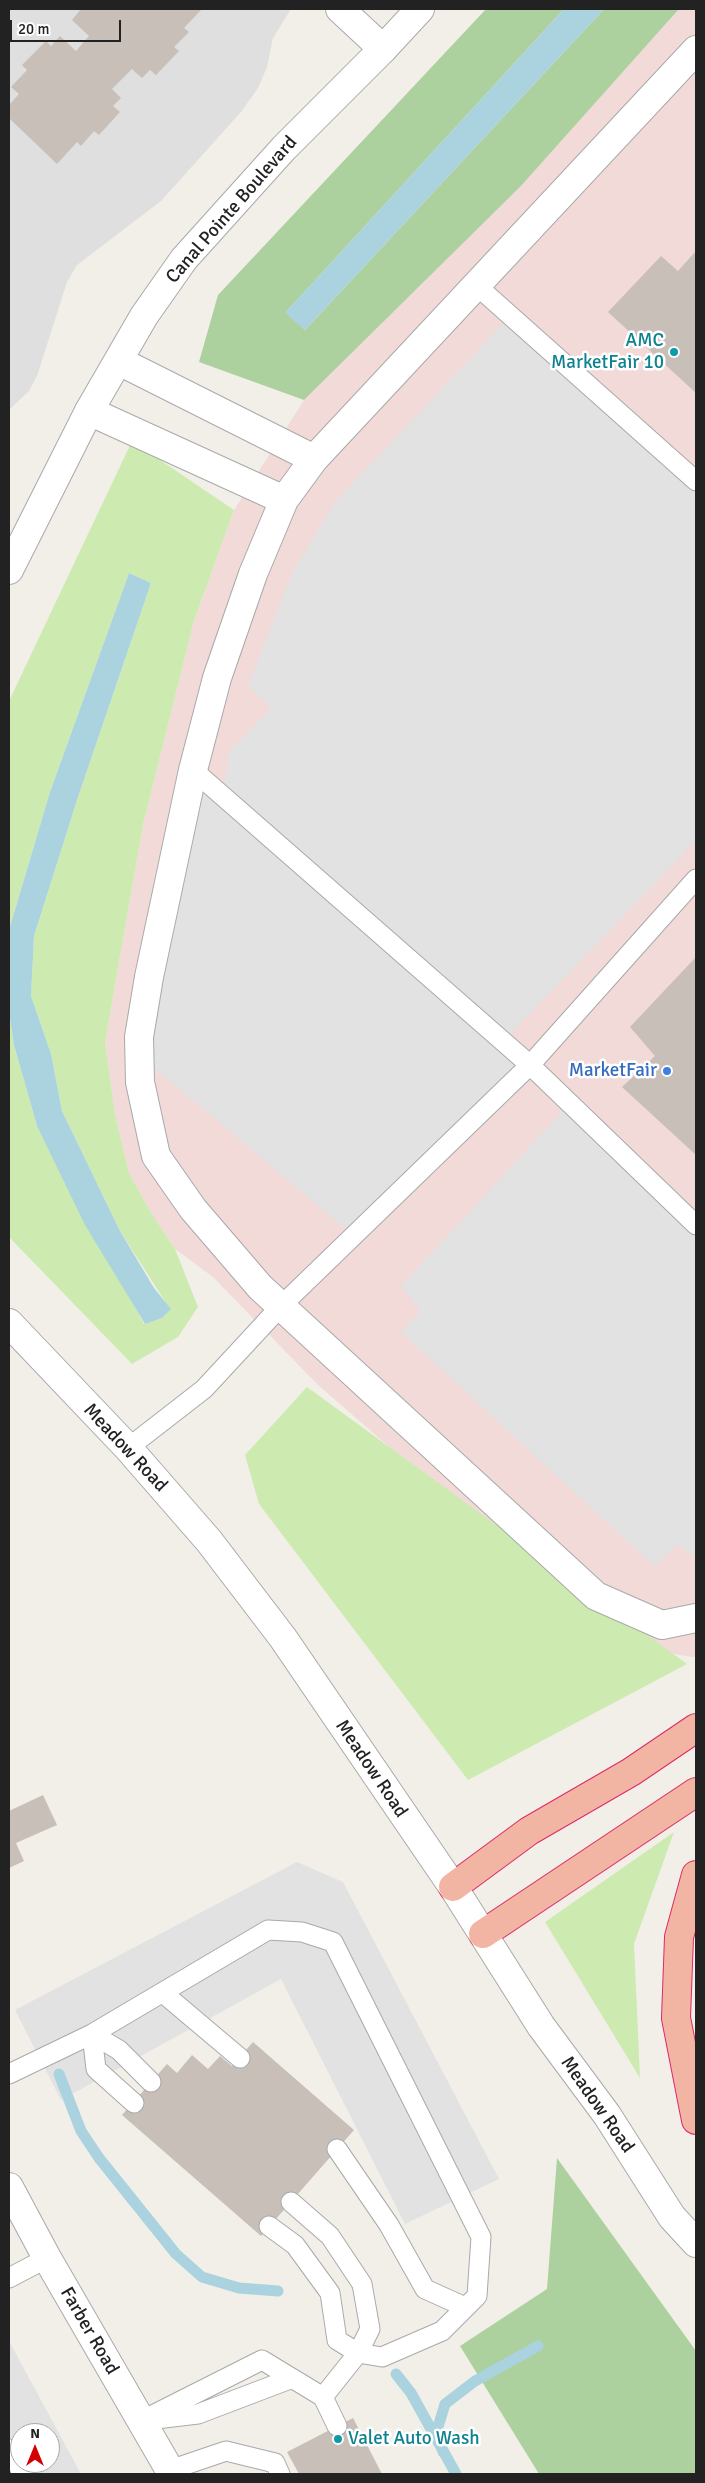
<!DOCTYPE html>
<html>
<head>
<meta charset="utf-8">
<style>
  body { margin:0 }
  #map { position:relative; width:705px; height:2483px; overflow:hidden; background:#f2efe9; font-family:Signika,sans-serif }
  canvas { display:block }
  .frame { position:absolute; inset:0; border:10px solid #222; pointer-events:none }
  .north { position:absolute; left:10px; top:2423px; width:50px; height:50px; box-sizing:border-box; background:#fff; border:1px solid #a7a7a7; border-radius:50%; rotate:0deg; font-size:14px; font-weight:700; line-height:20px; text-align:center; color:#222 }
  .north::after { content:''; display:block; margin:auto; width:18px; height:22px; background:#d40000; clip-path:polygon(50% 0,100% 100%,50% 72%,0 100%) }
  .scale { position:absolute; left:10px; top:20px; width:111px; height:22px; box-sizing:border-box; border:2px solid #222; border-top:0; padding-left:6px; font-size:15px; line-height:18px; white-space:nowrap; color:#222; -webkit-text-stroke:4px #fff; paint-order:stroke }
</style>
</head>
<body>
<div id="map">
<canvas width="705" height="2483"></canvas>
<div class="frame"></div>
<div class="north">N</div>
<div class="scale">20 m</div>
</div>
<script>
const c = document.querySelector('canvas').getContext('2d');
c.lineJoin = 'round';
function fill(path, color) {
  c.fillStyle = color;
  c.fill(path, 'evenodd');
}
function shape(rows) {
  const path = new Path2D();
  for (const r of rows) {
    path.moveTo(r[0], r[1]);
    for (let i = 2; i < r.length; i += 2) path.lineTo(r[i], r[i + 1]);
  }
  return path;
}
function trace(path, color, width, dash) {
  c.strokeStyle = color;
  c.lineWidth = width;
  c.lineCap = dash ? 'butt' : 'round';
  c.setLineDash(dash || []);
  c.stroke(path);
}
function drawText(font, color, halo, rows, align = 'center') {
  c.font = font + ' Signika,sans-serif';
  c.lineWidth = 5;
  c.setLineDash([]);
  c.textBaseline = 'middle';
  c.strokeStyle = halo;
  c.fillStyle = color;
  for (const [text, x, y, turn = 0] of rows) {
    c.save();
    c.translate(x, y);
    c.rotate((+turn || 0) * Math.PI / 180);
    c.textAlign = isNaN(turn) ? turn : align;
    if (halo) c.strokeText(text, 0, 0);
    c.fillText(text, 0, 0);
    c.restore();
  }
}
fill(shape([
  [9,9,291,9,273,38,267,67,258,88,241,112,161,201,77,265,67,282,37,376,29,391,9,410]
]), '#e0dfdf');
fill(shape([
  [679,9,696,9,696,1656,692,1657,604,1642,427,1480,317,1384,213,1277,175,1249,150,1211,129,1173,115,1114,105,1042,143,825,194,621,234,510,304,400,521,186]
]), '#f2dad9');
fill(shape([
  [132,441,234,510,194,621,143,825,105,1042,115,1114,129,1173,150,1211,175,1249,198,1307,178,1337,132,1364,9,1237,9,1012,14,1045,37,1126,144,1324,162,1318,170,1309,120,1231,62,1111,51,1054,31,996,34,936,77,800,151,583,129,573,50,792,9,930,9,701],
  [307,1387,687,1664,468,1780,259,1504,245,1455],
  [674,1832,634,1944,640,2078,545,1922]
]), '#cdebb0');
fill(shape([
  [486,9,564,9,286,312,305,330,604,9,679,9,521,186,304,400,199,362,218,295],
  [557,2158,696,2351,696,2474,539,2474,460,2346,547,2289]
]), '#add19e');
fill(shape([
  [510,316,696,481,696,840,503,1042,530,1065,353,1235,139,1055,193,770,223,795,229,752,271,708,248,686,293,571,337,500],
  [570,1103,696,1225,696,1558,677,1544,655,1567,401,1332,421,1311,401,1286],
  [297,1862,343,1882,499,2179,405,2224,281,1979,61,2100,15,2010],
  [9,2341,81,2474,9,2474],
  [20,2433,50,2433,50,2463,20,2463]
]), '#e2e2e2');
fill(shape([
  [564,9,604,9,305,330,285,313],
  [129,573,151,583,77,800,34,936,31,996,51,1054,62,1111,120,1231,154,1288,171,1309,162,1318,145,1324,85,1225,37,1126,14,1045,9,1012,9,930,50,792]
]), '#aad3df');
trace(shape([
  [59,2074,81,2131,99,2158,176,2254,202,2277,239,2288,278,2291],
  [396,2374,411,2393,456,2474],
  [443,2452,438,2427,445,2404,475,2381,538,2346]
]), '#aad3df', 11);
fill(shape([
  [81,9,202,9,184,28,189,32,174,47,179,51,156,75,150,70,142,78,132,69,112,89,121,98,113,106,120,112,99,135,94,131,81,146,77,142,57,164,9,118,9,105,19,94,11,87,27,70,22,65,46,41,51,46,60,36,76,51,89,36,72,20],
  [696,251,696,393,608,312,661,256,678,271],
  [696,957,696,1155,622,1087,655,1056,630,1027],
  [43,1795,57,1825,16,1843,24,1861,9,1868,9,1811],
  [253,2042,354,2130,261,2236,122,2115,167,2064,177,2073,192,2055,208,2069,220,2056,232,2066],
  [353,2418,382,2474,299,2474,287,2452]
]), '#c7bfb8');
const service = shape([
  [476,285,696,481],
  [193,770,530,1065,696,1225],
  [128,1448,204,1389,280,1307,530,1065,696,879],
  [163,1993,240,2058],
  [92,2034,96,2069,134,2103],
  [92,2034,119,2050,151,2082],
  [9,2074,92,2034,268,1930,302,1932,333,1942,481,2237,477,2296,442,2331,382,2357,358,2353,370,2329,362,2284,330,2236,291,2202],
  [337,2149,389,2225,425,2289,465,2307],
  [269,2226,295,2245,330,2293,337,2340,358,2353,323,2397],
  [9,2278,47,2258],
  [156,2419,198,2414,290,2379],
  [141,2421,262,2360,323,2397,337,2426],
  [9,2449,23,2474],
  [170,2470,226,2451,275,2463,280,2474]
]);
const minor = shape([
  [340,9,383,49],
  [696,50,314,459,284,500,253,574,217,678,193,770,149,977,139,1037,140,1082,156,1156,193,1209,260,1287,596,1596,662,1625,696,1618],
  [119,361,314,459],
  [89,411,284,500],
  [9,2187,47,2258,172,2474]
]);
const tertiary = shape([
  [9,570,89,411,144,316,184,259,284,148,383,49,420,9],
  [9,1323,128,1448,209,1541,283,1638,453,1887,541,2026,607,2115,672,2217,696,2243]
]);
const trunk = shape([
  [696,1875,679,1937,676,2018,696,2120],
  [453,1887,529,1831,631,1772,696,1728],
  [483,1934,696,1792]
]);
trace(service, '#a9a9a9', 21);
trace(minor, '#a9a9a9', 30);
trace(tertiary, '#a9a9a9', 30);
trace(trunk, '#dc2a67', 30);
trace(service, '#fff', 19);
trace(minor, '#fff', 28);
trace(tertiary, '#fff', 28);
trace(trunk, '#f2b4a3', 28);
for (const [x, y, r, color] of [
  [674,352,5,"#0f9aa8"],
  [667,1071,5,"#3f7fe0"],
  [338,2439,5,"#0f9aa8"]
]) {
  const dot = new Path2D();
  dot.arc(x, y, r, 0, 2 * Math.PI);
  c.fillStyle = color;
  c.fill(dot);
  trace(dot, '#fff', 2);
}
drawText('19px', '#222', '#fff', [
  ["Canal Pointe Boulevard",232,210,-49],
  ["Meadow Road",125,1448,47],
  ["Meadow Road",371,1769,56],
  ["Meadow Road",597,2105,55],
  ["Farber Road",89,2331,60]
]);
drawText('19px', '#0d838f', '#fff', [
  ["AMC",664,341],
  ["MarketFair 10",664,363],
  ["Valet Auto Wash",348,2439,"left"]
], 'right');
drawText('19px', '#366cbe', '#fff', [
  ["MarketFair",657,1071]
], 'right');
</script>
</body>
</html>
